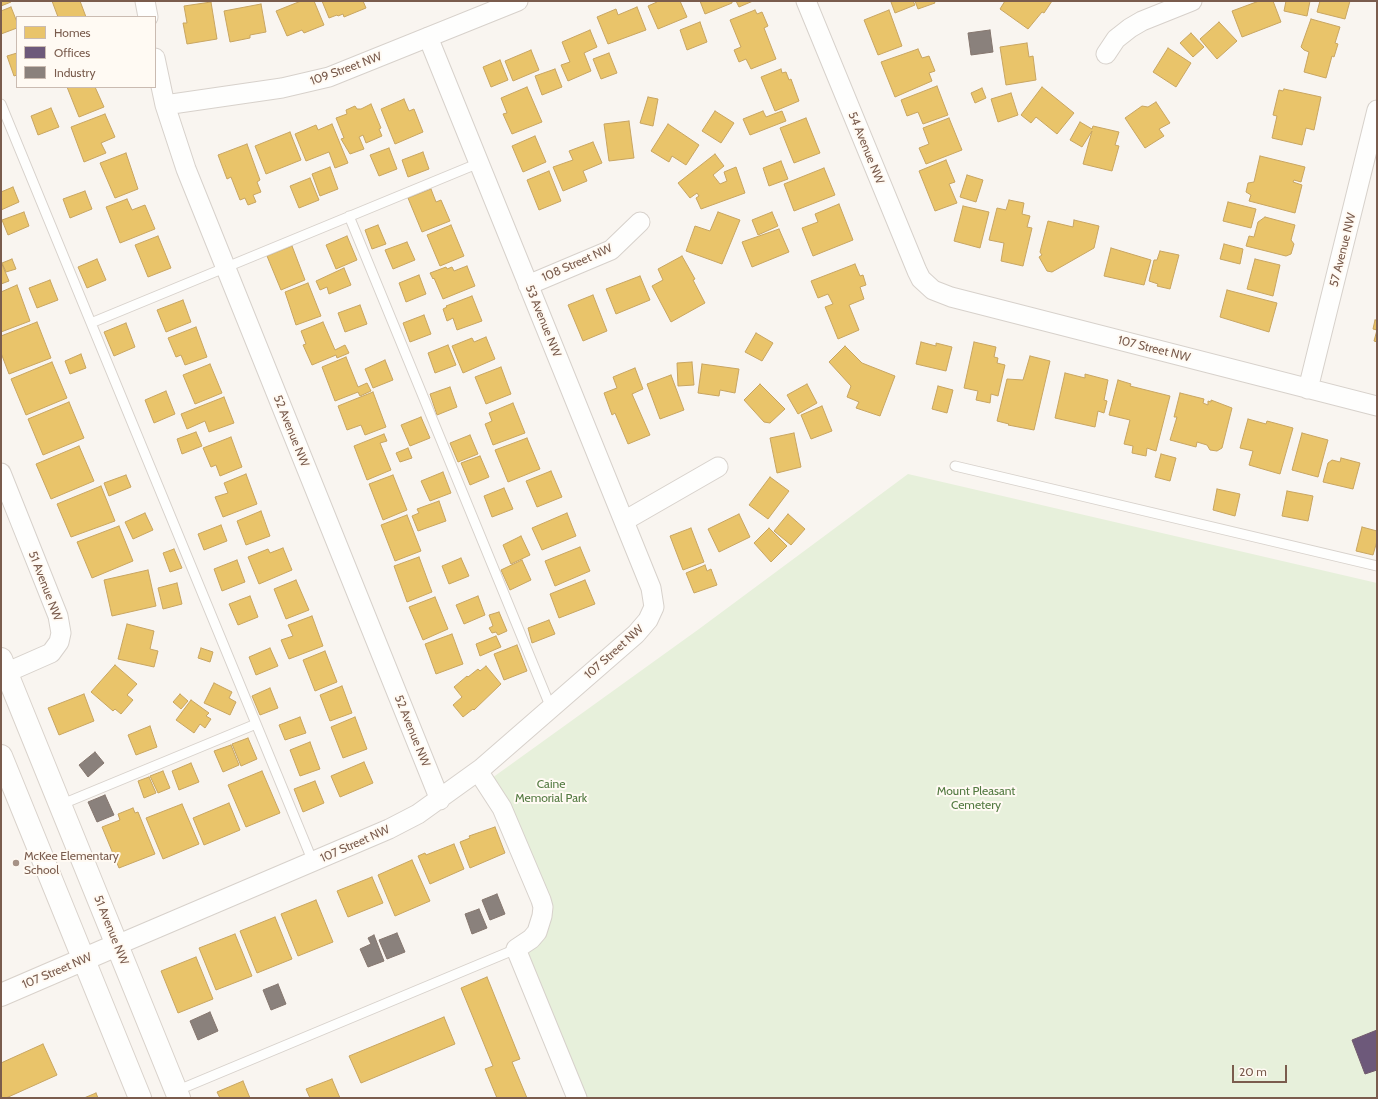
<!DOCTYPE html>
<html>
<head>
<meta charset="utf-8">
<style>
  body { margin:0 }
  #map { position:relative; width:1378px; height:1099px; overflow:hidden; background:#f9f5f0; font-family:Cabin,sans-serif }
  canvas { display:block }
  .frame { position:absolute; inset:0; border:2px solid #7a5c4d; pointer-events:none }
  .legend { position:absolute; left:16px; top:16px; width:140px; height:72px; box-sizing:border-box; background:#fffaf3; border:1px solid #cabbb1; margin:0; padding:5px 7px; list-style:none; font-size:12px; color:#7a5c4d }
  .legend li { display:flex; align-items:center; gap:8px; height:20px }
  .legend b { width:20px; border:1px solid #cabbb1 }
  .scale { position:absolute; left:1232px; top:1065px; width:55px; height:18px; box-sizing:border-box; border:2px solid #7a5c4d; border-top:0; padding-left:5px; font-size:12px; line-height:14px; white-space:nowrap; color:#7a5c4d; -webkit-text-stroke:3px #fffaf3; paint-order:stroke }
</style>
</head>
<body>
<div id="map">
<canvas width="1378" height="1099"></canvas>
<div class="frame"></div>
<ul class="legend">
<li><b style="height:11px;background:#e9c46a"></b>Homes</li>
<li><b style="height:11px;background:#6d597a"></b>Offices</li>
<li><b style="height:11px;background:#8a817c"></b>Industry</li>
</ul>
<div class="scale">20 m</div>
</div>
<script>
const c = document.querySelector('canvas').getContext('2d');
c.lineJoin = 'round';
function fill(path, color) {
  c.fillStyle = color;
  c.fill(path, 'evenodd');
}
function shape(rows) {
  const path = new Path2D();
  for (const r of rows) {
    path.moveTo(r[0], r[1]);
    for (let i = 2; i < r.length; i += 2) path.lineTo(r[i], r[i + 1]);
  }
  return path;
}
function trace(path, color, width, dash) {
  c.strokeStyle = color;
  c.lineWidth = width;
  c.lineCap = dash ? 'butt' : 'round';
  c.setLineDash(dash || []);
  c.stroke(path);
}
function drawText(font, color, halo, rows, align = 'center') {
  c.font = font + ' Cabin,sans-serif';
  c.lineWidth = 4;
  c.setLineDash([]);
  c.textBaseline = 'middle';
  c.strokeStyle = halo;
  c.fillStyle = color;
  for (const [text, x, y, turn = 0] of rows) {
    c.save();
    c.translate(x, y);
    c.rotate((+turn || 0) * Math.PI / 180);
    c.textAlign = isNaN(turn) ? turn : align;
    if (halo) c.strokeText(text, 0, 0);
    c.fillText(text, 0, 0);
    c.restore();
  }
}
fill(shape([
  [908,474,1377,583,1377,1098,587,1098,528,954,540,937,546,926,492,778,699,629]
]), '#e7f0db');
const homes = shape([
  [1,1,10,1,11,2,1,6,1,1],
  [52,1,80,1,86,17,58,17,52,1],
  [301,1,314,1,324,25,304,33,302,30,287,36,276,11,301,1],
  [322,1,363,1,366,8,344,17,343,14,338,16,337,15,329,18,322,1],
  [657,1,680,1,687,17,658,29,648,6,657,2,657,1],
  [700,1,732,1,732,3,705,14,700,1],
  [736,1,753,1,739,7,736,1],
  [893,1,913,1,915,5,895,13,891,2,893,1],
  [915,1,934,1,935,3,918,9,915,1],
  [1005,1,1052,1,1044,13,1042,12,1028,29,1000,9,1005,1],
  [1259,1,1273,1,1281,22,1242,37,1232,11,1259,1],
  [1286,1,1310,1,1307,16,1284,11,1286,1],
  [1320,1,1350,1,1345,19,1317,12,1320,1],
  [211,2,217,39,187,44,183,23,187,23,184,6,211,2],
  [261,4,266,32,250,35,250,38,230,42,224,11,261,4],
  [11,7,17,22,17,28,1,34,1,11,11,7],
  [637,7,646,30,608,44,597,17,616,9,618,15,637,7],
  [755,10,757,14,762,12,768,26,764,28,776,59,751,69,746,59,739,62,734,50,741,47,730,20,755,10],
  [889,10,902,46,878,55,864,20,889,10],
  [1311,19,1340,27,1335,43,1338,44,1334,57,1332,56,1326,78,1304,72,1309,52,1304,50,1301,47,1311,19],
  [700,22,707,42,687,50,680,30,700,22],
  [1219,22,1237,41,1217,59,1200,39,1219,22],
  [590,30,597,47,584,53,591,71,568,81,561,65,570,62,562,42,590,30],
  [1191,33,1204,47,1193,57,1180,43,1191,33],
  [1027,43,1029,57,1033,56,1036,80,1006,85,1000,47,1027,43],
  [1168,48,1191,63,1176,87,1153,72,1168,48],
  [918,49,922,58,929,56,935,71,929,73,932,81,895,97,881,62,918,49],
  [531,50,539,70,513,81,505,61,531,50],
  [17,53,17,75,14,76,7,56,17,53],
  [609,53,617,73,601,79,593,59,609,53],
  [500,60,508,80,491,87,483,67,500,60],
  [555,69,562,87,542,95,535,76,555,69],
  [781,69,782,73,786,72,789,80,791,79,799,101,775,111,761,77,781,69],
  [937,86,948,115,923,124,918,112,907,116,901,100,937,86],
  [67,87,95,87,104,107,79,117,67,87],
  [527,87,542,122,512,134,503,114,507,113,501,98,527,87],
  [1042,87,1074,113,1057,134,1036,117,1031,123,1021,115,1042,87],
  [982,88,986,98,975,103,971,93,982,88],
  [1284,89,1321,97,1314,130,1306,128,1302,145,1272,138,1277,116,1273,115,1279,90,1283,91,1284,89],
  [1011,93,1018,115,998,122,991,99,1011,93],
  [648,97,658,99,653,126,640,123,648,97],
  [404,99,409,111,414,109,423,132,395,144,381,109,404,99],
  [1156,102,1170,123,1159,129,1164,136,1145,148,1125,118,1142,106,1148,107,1156,102],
  [371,104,381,128,379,129,382,136,366,143,363,135,359,137,364,149,350,154,341,139,344,138,336,118,347,114,346,110,355,106,357,109,361,109,371,104],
  [51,108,59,127,38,135,31,116,51,108],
  [715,111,734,123,721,143,702,131,715,111],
  [763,111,766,117,782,111,786,121,750,135,743,119,763,111],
  [105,114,115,137,101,143,106,153,84,162,71,127,105,114],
  [806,118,820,153,794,163,780,128,806,118],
  [949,118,962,150,926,164,919,148,929,144,923,128,949,118],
  [629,121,634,158,609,161,604,124,629,121],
  [1080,122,1092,129,1093,126,1119,132,1115,145,1119,146,1112,171,1083,164,1092,131,1082,147,1070,140,1080,122],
  [332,124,348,163,335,168,329,152,306,161,295,134,316,125,318,130,332,124],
  [668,124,699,145,686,165,672,156,669,162,651,151,668,124],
  [290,132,301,160,266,174,255,146,290,132],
  [535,136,546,162,523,172,512,146,535,136],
  [593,142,602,163,583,171,587,181,563,191,553,167,573,160,569,151,593,142],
  [247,144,260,180,257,182,261,192,253,195,256,202,248,205,245,198,240,200,231,177,227,179,218,155,247,144],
  [389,148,397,169,379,176,370,155,389,148],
  [423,152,429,169,408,177,402,160,423,152],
  [126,153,138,189,115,198,100,163,126,153],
  [715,154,724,166,713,175,720,184,727,181,724,172,736,167,745,193,701,209,696,198,699,196,697,193,690,198,678,183,715,154],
  [1260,156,1305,167,1301,182,1294,180,1293,182,1302,185,1295,213,1249,201,1251,195,1246,192,1248,183,1254,182,1260,156],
  [946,160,955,182,949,184,957,203,935,211,919,171,946,160],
  [781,161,788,179,769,186,763,168,781,161],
  [330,167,338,189,320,196,312,174,330,167],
  [824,168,835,195,794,211,784,184,824,168],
  [549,171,561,201,539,210,527,180,549,171],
  [967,175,983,180,976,202,960,197,967,175],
  [310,178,319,200,299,208,290,186,310,178],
  [13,187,19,202,1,210,1,192,13,187],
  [431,189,436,202,441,200,450,221,422,232,408,198,431,189],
  [85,191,92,209,70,218,63,199,85,191],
  [127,199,132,210,145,205,155,229,120,243,106,207,127,199],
  [1009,200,1024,203,1022,214,1030,216,1027,227,1032,228,1023,266,1001,261,1004,243,989,240,997,208,1006,210,1009,200],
  [1228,202,1256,209,1251,228,1223,221,1228,202],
  [839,204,853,240,813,256,802,228,818,222,815,214,839,204],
  [963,206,989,212,980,248,954,241,963,206],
  [24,212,29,226,8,235,2,220,24,212],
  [718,212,740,220,722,264,686,251,695,226,710,231,718,212],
  [772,212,778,226,758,235,752,220,772,212],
  [1265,217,1295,225,1291,240,1294,244,1291,254,1286,256,1246,246,1249,236,1254,237,1258,222,1265,217],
  [1074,220,1099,226,1094,248,1052,272,1047,271,1039,257,1042,255,1040,252,1048,221,1073,227,1074,220],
  [378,225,386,244,372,249,365,230,378,225],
  [451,225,464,256,440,266,427,235,451,225],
  [779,229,789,252,752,267,742,242,779,229],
  [158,236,171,268,148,277,135,245,158,236],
  [347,236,357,260,336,269,326,245,347,236],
  [407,242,415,260,393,269,385,250,407,242],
  [1224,244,1243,249,1240,264,1220,259,1224,244],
  [292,246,305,280,281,290,267,256,292,246],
  [1111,248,1151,260,1144,285,1104,276,1111,248],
  [1160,251,1179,255,1170,289,1157,286,1158,284,1149,281,1154,260,1157,260,1160,251],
  [682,256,695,279,693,280,705,303,671,322,652,286,663,280,658,269,682,256],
  [12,259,16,269,6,272,2,263,12,259],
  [97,259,106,280,87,288,78,267,97,259],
  [1255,259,1280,265,1273,296,1247,289,1255,259],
  [1,262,9,281,1,284,1,262],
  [855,264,860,276,863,275,866,285,860,287,864,299,849,305,859,330,838,339,825,307,833,304,828,294,818,298,811,281,855,264],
  [467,266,475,286,443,299,434,278,433,279,430,273,446,267,447,269,452,267,454,271,467,266],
  [344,268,351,285,329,294,327,287,320,290,316,281,344,268],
  [419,275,426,294,406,302,399,283,419,275],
  [640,276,650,300,616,314,606,289,640,276],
  [50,280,58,300,37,308,29,288,50,280],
  [308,283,321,316,296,325,285,292,308,283],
  [17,285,30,321,1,332,1,292,17,285],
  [1227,290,1277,303,1269,332,1220,317,1227,290],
  [593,295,607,331,583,341,568,305,593,295],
  [472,296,482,321,457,330,453,318,447,321,443,309,447,307,446,306,472,296],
  [183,300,191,322,166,332,157,310,183,300],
  [360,305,367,324,345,332,338,313,360,305],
  [424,315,431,334,410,342,403,323,424,315],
  [1375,320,1377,320,1377,342,1374,341,1377,330,1373,329,1375,320],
  [37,322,51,358,9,374,1,353,1,336,37,322],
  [323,322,335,350,345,345,349,353,337,358,336,355,312,365,303,345,306,344,301,331,323,322],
  [126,323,135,347,114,356,104,332,126,323],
  [196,327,207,357,185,365,181,355,176,357,168,338,196,327],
  [756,333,773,343,762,361,745,352,756,333],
  [486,337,495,359,463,373,452,346,472,338,474,342,486,337],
  [921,342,936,346,936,343,952,347,946,371,916,364,921,342],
  [974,342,996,347,994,357,998,358,997,363,1005,365,998,396,991,394,990,403,976,400,978,391,964,388,974,342],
  [448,345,456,365,435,373,428,353,448,345],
  [845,346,862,363,895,376,880,416,856,408,859,402,847,397,851,386,829,362,845,346],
  [81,354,86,368,70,374,65,361,81,354],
  [1030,356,1050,361,1034,430,1008,425,1009,424,997,421,1007,379,1023,380,1030,356],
  [346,357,358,387,367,383,371,391,360,396,358,392,335,401,322,367,346,357],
  [385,360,393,380,373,388,365,369,385,360],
  [52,362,67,398,26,415,11,379,52,362],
  [692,362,694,385,678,386,677,363,692,362],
  [210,364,222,393,195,404,183,375,210,364],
  [702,364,739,369,735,393,720,390,719,396,698,393,702,364],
  [501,367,511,394,486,404,475,377,501,367],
  [635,368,643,389,632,394,650,435,628,444,615,413,612,415,604,393,617,388,613,377,635,368],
  [1065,373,1085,378,1085,374,1108,380,1104,400,1107,401,1104,413,1098,411,1095,427,1055,418,1065,373],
  [671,375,684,410,660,419,647,384,671,375],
  [1118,380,1131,384,1130,386,1170,396,1156,451,1147,448,1146,456,1132,453,1133,446,1124,444,1130,420,1109,415,1118,380],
  [760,384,785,409,770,423,764,422,744,400,760,384],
  [807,384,817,403,798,414,787,395,807,384],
  [938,386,953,390,947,413,932,409,938,386],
  [450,387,457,407,437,415,430,394,450,387],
  [166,391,175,414,154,423,145,400,166,391],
  [373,392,386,427,365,435,361,425,347,430,338,406,373,392],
  [1180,393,1204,399,1203,403,1208,405,1208,401,1211,402,1211,400,1232,408,1222,448,1217,451,1210,450,1207,445,1197,442,1196,447,1170,440,1177,417,1174,417,1180,393],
  [224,397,234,423,209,432,205,421,187,429,181,414,224,397],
  [69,402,84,438,43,455,28,419,69,402],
  [513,403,525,433,493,445,485,424,492,421,489,413,513,403],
  [822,406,832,431,811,439,801,415,822,406],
  [421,417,430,438,410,446,401,425,421,417],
  [1248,419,1266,424,1267,421,1293,428,1280,474,1249,465,1253,451,1240,448,1248,419],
  [196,432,202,446,182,454,177,439,196,432],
  [794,433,801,467,777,473,770,438,794,433],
  [1302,433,1328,440,1318,477,1292,470,1302,433],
  [384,434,387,441,380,443,391,470,367,480,354,446,384,434],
  [470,435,478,454,458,462,450,443,470,435],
  [231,437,242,467,220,476,216,465,211,467,203,448,231,437],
  [527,438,540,469,508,482,495,450,527,438],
  [79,446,94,481,51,499,36,464,79,446],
  [408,448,412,458,400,462,396,453,408,448],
  [1161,454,1176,458,1170,481,1155,477,1161,454],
  [480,456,489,477,470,485,461,463,480,456],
  [1341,458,1360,463,1353,489,1323,482,1328,463,1332,460,1340,462,1341,458],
  [551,471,562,497,537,507,526,481,551,471],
  [443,472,451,493,430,501,421,481,443,472],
  [246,474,257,504,223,517,215,497,228,493,224,483,246,474],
  [126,475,131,487,109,496,104,483,126,475],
  [393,475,407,510,383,520,369,484,393,475],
  [770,477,789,491,768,519,749,505,770,477],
  [101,486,115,521,71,537,57,504,101,486],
  [504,488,513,509,492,517,484,496,504,488],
  [1217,489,1240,494,1235,516,1213,510,1217,489],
  [1287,491,1313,496,1308,521,1282,516,1287,491],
  [439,501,446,521,418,531,412,516,419,513,417,509,439,501],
  [261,511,270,536,246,545,237,521,261,511],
  [145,513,153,530,133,539,125,522,145,513],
  [567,513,576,536,542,550,532,528,567,513],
  [739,514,750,537,719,552,708,529,739,514],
  [788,514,805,529,791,545,774,531,788,514],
  [407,515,421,551,395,561,381,525,407,515],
  [221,525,227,541,204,550,198,534,221,525],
  [119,526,133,561,92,578,77,542,119,526],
  [1362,527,1377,531,1377,541,1373,555,1356,551,1362,527],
  [691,528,704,562,683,570,670,536,691,528],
  [769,528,787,546,771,562,754,543,769,528],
  [521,536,530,555,511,564,503,545,521,536],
  [580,547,590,571,555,586,545,561,580,547],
  [283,548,292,570,259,584,248,557,268,549,270,553,283,548],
  [174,549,182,568,170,572,163,553,174,549],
  [419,557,432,592,407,602,394,566,419,557],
  [461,558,469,576,449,584,442,566,461,558],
  [237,560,245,582,222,591,214,569,237,560],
  [522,560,531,580,510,590,501,570,522,560],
  [705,565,707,571,711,569,717,585,694,593,686,573,705,565],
  [148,570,156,606,112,616,104,580,148,570],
  [296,580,309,610,286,619,274,589,296,580],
  [585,580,595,604,559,618,550,594,585,580],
  [177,583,182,604,163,609,158,588,177,583],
  [250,596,258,617,238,625,229,604,250,596],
  [478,596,485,615,464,624,456,605,478,596],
  [435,597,448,629,423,640,409,607,435,597],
  [499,612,507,631,498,635,496,632,492,633,489,628,493,626,489,615,499,612],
  [312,616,323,646,289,659,281,640,293,636,288,625,312,616],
  [549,620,555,634,532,643,528,628,549,620],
  [127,624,154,631,150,649,158,651,154,667,118,659,127,624],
  [452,634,463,664,436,674,425,644,452,634],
  [496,636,501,647,480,656,476,644,496,636],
  [517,645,527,671,504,680,494,654,517,645],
  [201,648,213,652,210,662,198,658,201,648],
  [270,648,278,666,256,675,249,657,270,648],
  [325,651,337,682,315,691,303,660,325,651],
  [115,665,137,684,127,695,133,700,121,714,115,709,113,711,91,692,115,665],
  [486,666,501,684,474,710,473,709,463,717,453,705,462,697,454,687,467,676,468,677,478,669,480,671,486,666],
  [214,683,232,692,229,698,236,702,230,715,204,703,214,683],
  [342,686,352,713,330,721,320,695,342,686],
  [270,688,278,708,260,715,252,696,270,688],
  [84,694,94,721,59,735,48,708,84,694],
  [180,694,188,701,181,709,173,702,180,694],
  [191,700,209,713,206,716,211,719,205,728,200,724,194,733,176,720,191,700],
  [300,717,306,733,285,740,279,725,300,717],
  [355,717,367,749,343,758,331,727,355,717],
  [150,726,157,747,136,755,128,735,150,726],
  [248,738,257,759,241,766,232,744,248,738],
  [310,742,320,769,300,776,290,750,310,742],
  [231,745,239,765,223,772,214,751,231,745],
  [364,762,373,783,340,797,331,776,364,762],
  [191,763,199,782,179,790,172,771,191,763],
  [163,771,170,788,158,793,150,776,163,771],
  [262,771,280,813,246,827,228,785,262,771],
  [149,777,156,793,144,798,138,781,149,777],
  [315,781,324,803,303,812,294,789,315,781],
  [229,803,240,830,204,845,193,818,229,803],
  [182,804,199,844,163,859,146,818,182,804],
  [133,808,135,813,138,812,155,854,119,868,102,827,120,820,118,814,133,808],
  [495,827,505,853,470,868,460,842,470,838,469,836,495,827],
  [454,844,464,869,430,884,418,856,425,853,426,855,454,844],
  [412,860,430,901,395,916,378,875,412,860],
  [372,877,383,903,348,917,337,891,372,877],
  [316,900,333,942,298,956,281,914,316,900],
  [275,917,292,959,257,973,240,931,275,917],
  [235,934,252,976,216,990,199,948,235,934],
  [196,957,213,999,178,1013,161,971,196,957],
  [487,977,520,1059,512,1062,527,1098,497,1098,485,1069,493,1066,461,988,487,977],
  [444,1017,455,1044,361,1083,349,1056,444,1017],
  [43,1044,57,1075,6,1098,1,1098,1,1063,43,1044],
  [332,1079,340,1098,310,1098,306,1089,332,1079],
  [243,1081,250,1098,220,1098,217,1092,243,1081],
  [96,1093,98,1098,84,1098,96,1093]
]);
fill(homes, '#e9c46a');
trace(homes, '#c8a561', 1);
const offices = shape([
  [1377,1030,1377,1070,1365,1074,1352,1040,1377,1030]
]);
fill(offices, '#6d597a');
trace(offices, '#715a6c', 1);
const industry = shape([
  [990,30,993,52,971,55,968,33,990,30],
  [95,752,104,763,88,777,79,765,95,752],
  [105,795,114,815,97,822,88,802,105,795],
  [497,894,505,914,490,920,482,900,497,894],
  [479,909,487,928,472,934,465,914,479,909],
  [397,933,405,952,387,959,379,940,397,933],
  [374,935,384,961,368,967,360,949,371,944,368,938,374,935],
  [278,984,286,1004,271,1010,263,990,278,984],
  [210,1012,218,1031,198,1040,190,1021,210,1012]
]);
fill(industry, '#8a817c');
trace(industry, '#85766e', 1);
const lane = shape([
  [1,104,91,323,479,163],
  [349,216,551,708],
  [91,323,313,862],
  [955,466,1377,566],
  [60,805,256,724],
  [176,1091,516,949]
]);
const street = shape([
  [145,1,148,17],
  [806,1,917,271,921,279,933,290,951,297,1377,406],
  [1106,54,1116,39,1130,28,1142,21,1192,1],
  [155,58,165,105,186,169,440,800],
  [165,105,282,88,329,77,518,1],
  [528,285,611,250,640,222],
  [1308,389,1377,110],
  [1,473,58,616,61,633,59,642,51,653,1,675],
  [624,521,718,467],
  [478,771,502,808,541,900,543,907,542,916,537,932,531,939,516,949,577,1098],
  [117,945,389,829,418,814,482,768,636,634,648,620,654,607,651,588,428,37]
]);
const secondary = shape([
  [1,659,179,1098],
  [1,756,140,1098],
  [1,995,117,945]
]);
trace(lane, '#d7d1cb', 11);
trace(street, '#d7d1cb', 21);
trace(secondary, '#d9d2cb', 24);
trace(lane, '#fefefd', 9);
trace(street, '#fefefd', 19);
trace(secondary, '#fefefd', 22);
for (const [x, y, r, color] of [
  [16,863,4,"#a69286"]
]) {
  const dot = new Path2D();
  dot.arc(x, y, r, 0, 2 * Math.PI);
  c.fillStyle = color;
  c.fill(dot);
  trace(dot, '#fffaf3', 1.5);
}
drawText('12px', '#7a5c4d', '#fffaf3', [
  ["109 Street NW",346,69,-20],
  ["54 Avenue NW",866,148,68],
  ["57 Avenue NW",1343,250,-76],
  ["108 Street NW",577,263,-24],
  ["53 Avenue NW",543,321,68],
  ["107 Street NW",1154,349,14],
  ["52 Avenue NW",291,431,68],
  ["51 Avenue NW",45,586,69],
  ["107 Street NW",614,652,-42],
  ["52 Avenue NW",412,731,68],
  ["107 Street NW",355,844,-24],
  ["51 Avenue NW",111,930,68],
  ["107 Street NW",57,971,-23]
]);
drawText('12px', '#537a41', '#fffaf3', [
  ["Caine",551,784],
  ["Memorial Park",551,798],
  ["Mount Pleasant",976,791],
  ["Cemetery",976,805]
]);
drawText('12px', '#7a5c4d', '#fffaf3', [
  ["McKee Elementary",24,856],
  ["School",24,870]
], 'left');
</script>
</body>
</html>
